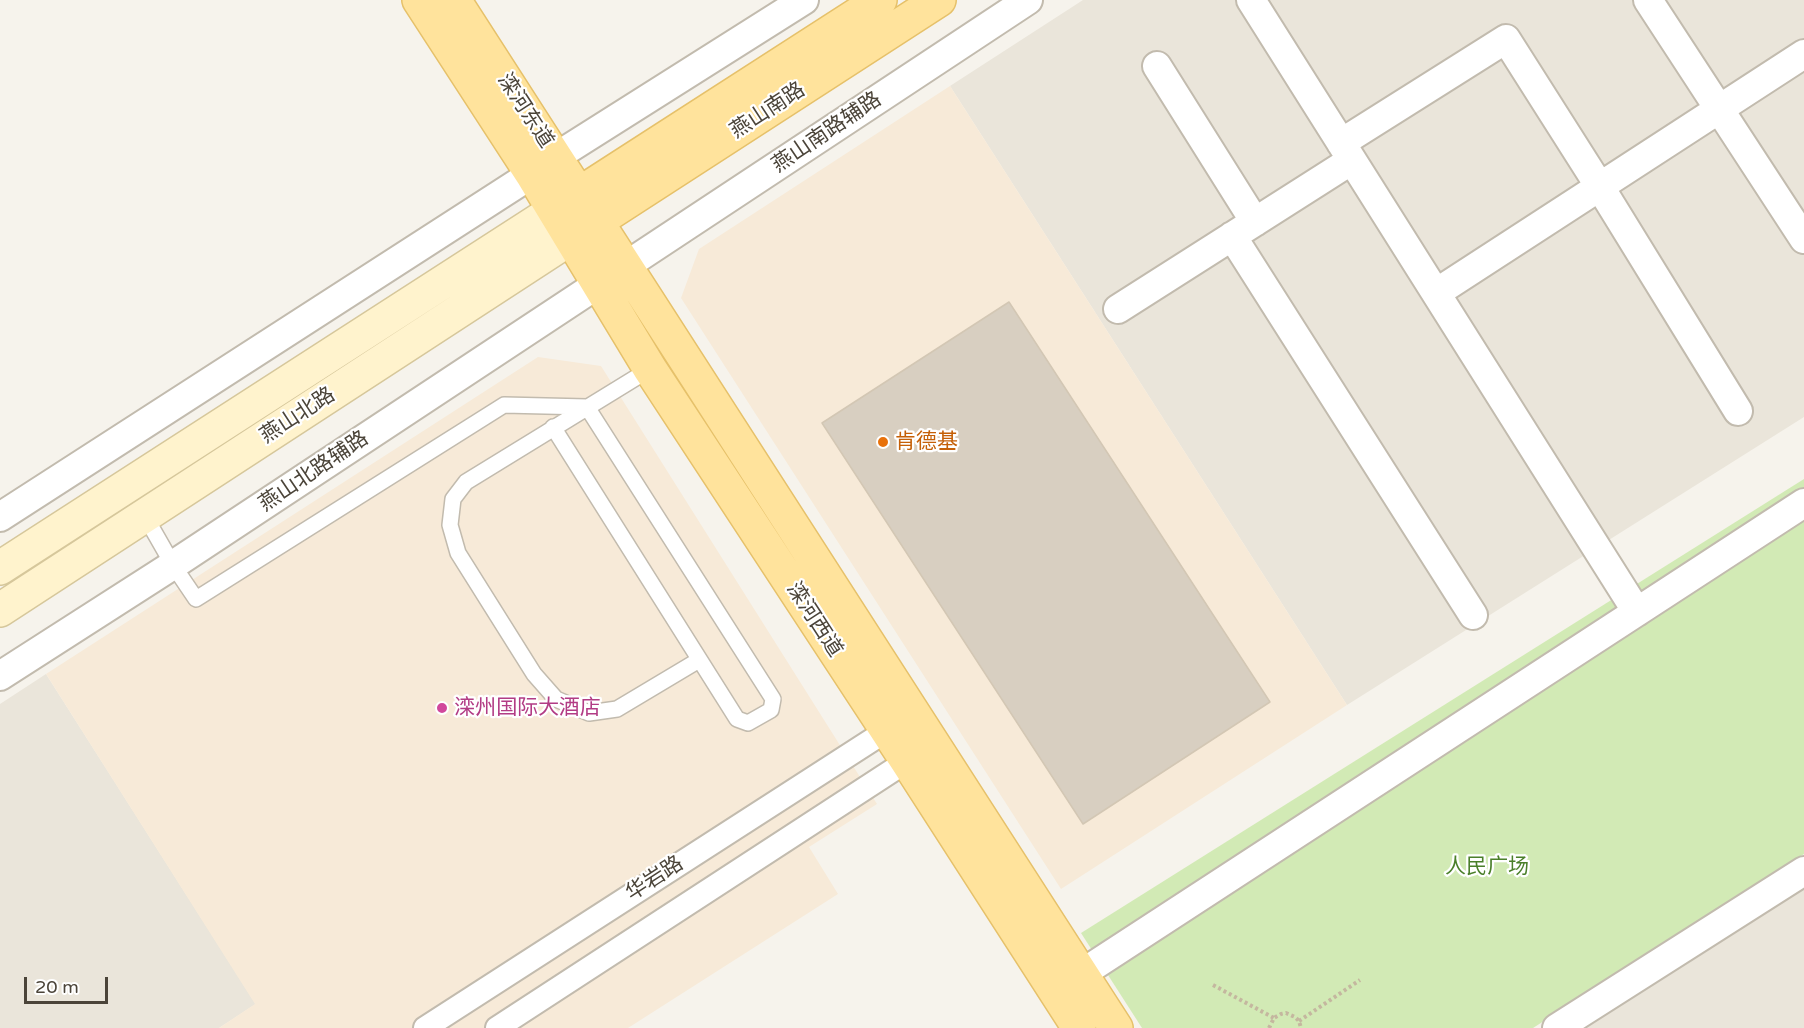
<!DOCTYPE html>
<html>
<head>
<meta charset="utf-8">
<style>
  body { margin:0 }
  #map { position:relative; width:1804px; height:1028px; overflow:hidden; background:#f6f3ec; font-family:"Varela Round",sans-serif }
  canvas { display:block }
  .scale { position:absolute; left:24px; top:977px; width:84px; height:27px; box-sizing:border-box; border:3px solid #4b4439; border-top:0; padding-left:8px; font-size:18px; line-height:21px; white-space:nowrap; color:#4b4439; -webkit-text-stroke:4px #fff; paint-order:stroke }
</style>
</head>
<body>
<div id="map">
<canvas width="1804" height="1028"></canvas>
<div class="scale">20 m</div>
</div>
<script>
const c = document.querySelector('canvas').getContext('2d');
c.lineJoin = 'round';
function fill(path, color) {
  c.fillStyle = color;
  c.fill(path, 'evenodd');
}
function shape(rows) {
  const path = new Path2D();
  for (const r of rows) {
    path.moveTo(r[0], r[1]);
    for (let i = 2; i < r.length; i += 2) path.lineTo(r[i], r[i + 1]);
  }
  return path;
}
function trace(path, color, width, dash) {
  c.strokeStyle = color;
  c.lineWidth = width;
  c.lineCap = dash ? 'butt' : 'round';
  c.setLineDash(dash || []);
  c.stroke(path);
}
function drawText(font, color, halo, rows, align = 'center') {
  c.font = font + ' "Varela Round","Noto Sans SC",sans-serif';
  c.lineWidth = 4.5;
  c.setLineDash([]);
  c.textBaseline = 'middle';
  c.strokeStyle = halo;
  c.fillStyle = color;
  for (const [text, x, y, turn = 0] of rows) {
    c.save();
    c.translate(x, y);
    c.rotate((+turn || 0) * Math.PI / 180);
    c.textAlign = isNaN(turn) ? turn : align;
    if (halo) c.strokeText(text, 0, 0);
    c.fillText(text, 0, 0);
    c.restore();
  }
}
fill(shape([
  [1083,0,1804,0,1804,417,1347,705,950,86],
  [46,674,256,1004,219,1028,0,1028,0,704],
  [1804,883,1804,1028,1581,1028]
]), '#eae5da');
fill(shape([
  [950,86,1347,705,1061,889,681,298,699,249],
  [538,357,601,366,877,804,809,847,838,894,628,1028,219,1028,255,1004,46,674]
]), '#f7ead8');
fill(shape([
  [1804,479,1804,854,1533,1028,1142,1028,1081,933]
]), '#d2eab5');
const building = shape([
  [1009,302,1270,702,1083,824,822,423,1009,302]
]);
fill(building, '#d8cfc1');
trace(building, '#d3c7b4', 1.5);
const service = shape([
  [650,369,466,482,453,499,450,525,458,553,534,674,556,699,589,713,617,709,699,660],
  [145,516,173,565,196,599,504,405,587,407,773,699,771,710,748,723,737,719,553,427]
]);
const pedestrian = shape([
  [425,1028,886,731],
  [497,1028,907,761]
]);
const minor = shape([
  [1251,0,1637,612],
  [1648,0,1804,239],
  [1157,66,1255,222],
  [1341,143,1506,39,1600,187,1738,411],
  [1232,236,1473,615],
  [1436,293,1804,54],
  [1118,309,1352,160],
  [0,517,532,174,554,158,804,0],
  [0,676,173,565,1028,0],
  [1081,974,1804,503],
  [1557,1028,1804,871]
]);
const secondary = shape([
  [0,568,578,195],
  [0,610,594,223]
]);
const primary = shape([
  [419,0,532,174,650,369,907,761,1079,1028],
  [454,0,1116,1028],
  [579,194,880,0],
  [596,222,939,0]
]);
trace(service, '#c2bbae', 18);
trace(pedestrian, '#c2bbae', 26);
trace(minor, '#c2bbae', 32);
trace(secondary, '#d6c79b', 36);
trace(primary, '#e6c16a', 36);
trace(shape([
  [1213,985,1274,1018],
  [1299,1021,1360,980],
  [1269,1028,1274,1018,1281,1014,1286,1013,1295,1017,1299,1021,1301,1028]
]), '#c4b79f', 4, [3, 3]);
trace(service, '#fff', 15);
trace(pedestrian, '#fff', 22);
trace(minor, '#fff', 28);
trace(secondary, '#fff3cd', 33);
trace(primary, '#ffe39c', 33);
for (const [x, y, r, color] of [
  [883,442,6,"#e8710a"],
  [442,708,6,"#d1479c"]
]) {
  const dot = new Path2D();
  dot.arc(x, y, r, 0, 2 * Math.PI);
  c.fillStyle = color;
  c.fill(dot);
  trace(dot, '#fff', 2);
}
drawText('21px', '#4b4439', '#fff', [
  ["滦河东道",525,111,57],
  ["燕山南路",768,111,-33],
  ["燕山南路辅路",827,133,-34],
  ["燕山北路",298,416,-33],
  ["燕山北路辅路",314,472,-34],
  ["滦河西道",814,620,57],
  ["华岩路",655,879,-33]
]);
drawText('21px', '#c56008', '#fff', [
  ["肯德基",895,442]
], 'left');
drawText('21px', '#b23c85', '#fff', [
  ["滦州国际大酒店",454,708]
], 'left');
drawText('21px', '#4a7f2a', '#fff', [
  ["人民广场",1487,867]
]);
</script>
</body>
</html>
